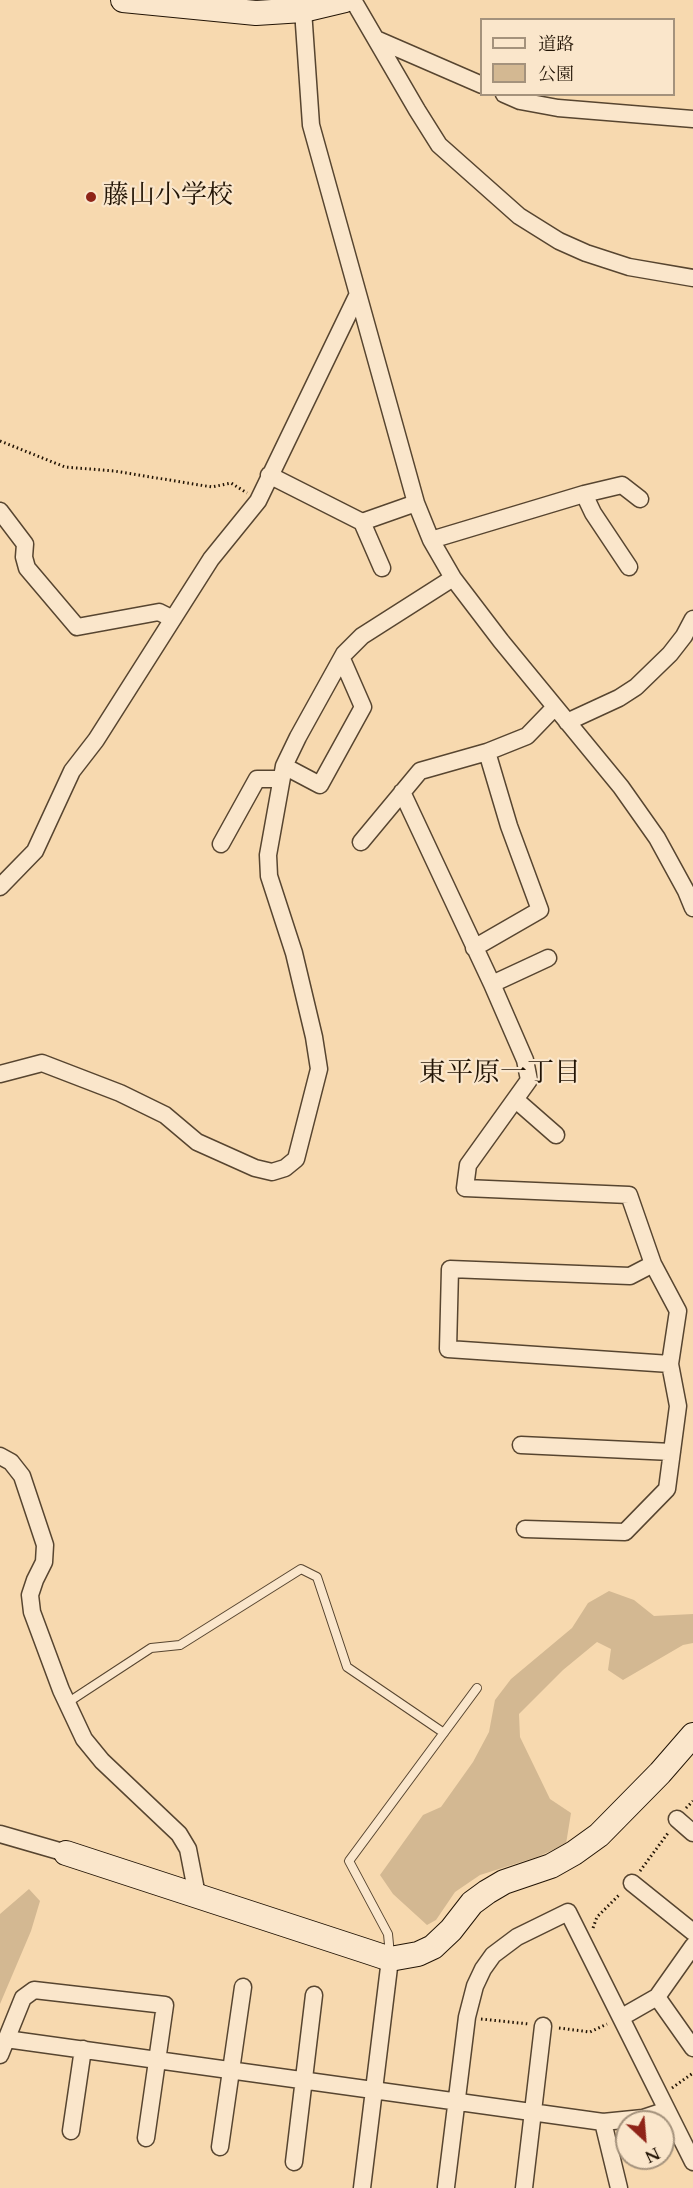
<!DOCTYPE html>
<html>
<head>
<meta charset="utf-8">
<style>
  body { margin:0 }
  #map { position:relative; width:693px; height:2188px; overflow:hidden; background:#f7d9af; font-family:Cardo,"Noto Serif JP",serif }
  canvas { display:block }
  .legend { position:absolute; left:480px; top:18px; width:195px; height:78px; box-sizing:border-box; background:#fae6cb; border:2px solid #a4927c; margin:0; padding:8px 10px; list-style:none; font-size:18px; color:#221405 }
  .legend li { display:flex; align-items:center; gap:12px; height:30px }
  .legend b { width:30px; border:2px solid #a4927c }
  .north { position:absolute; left:615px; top:2110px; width:60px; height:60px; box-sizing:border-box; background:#fae6cb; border:2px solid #a4927c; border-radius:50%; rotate:154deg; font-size:16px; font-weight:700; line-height:24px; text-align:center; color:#221405 }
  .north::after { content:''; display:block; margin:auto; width:21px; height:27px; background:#8f2418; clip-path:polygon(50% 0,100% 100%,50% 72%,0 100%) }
</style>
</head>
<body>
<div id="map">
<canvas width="693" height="2188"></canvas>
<ul class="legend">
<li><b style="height:8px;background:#fae6cb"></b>道路</li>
<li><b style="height:16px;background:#d3b892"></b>公園</li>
</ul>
<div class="north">N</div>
</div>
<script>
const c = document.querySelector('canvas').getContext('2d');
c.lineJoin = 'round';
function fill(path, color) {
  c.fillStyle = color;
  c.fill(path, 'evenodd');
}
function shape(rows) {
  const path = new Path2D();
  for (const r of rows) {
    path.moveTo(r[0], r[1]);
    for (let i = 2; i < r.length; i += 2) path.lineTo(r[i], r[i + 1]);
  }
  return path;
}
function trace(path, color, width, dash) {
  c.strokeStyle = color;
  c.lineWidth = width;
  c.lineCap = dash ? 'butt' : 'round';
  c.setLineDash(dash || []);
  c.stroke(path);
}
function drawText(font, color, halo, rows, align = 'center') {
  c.font = font + ' Cardo,"Noto Serif JP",serif';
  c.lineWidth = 4.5;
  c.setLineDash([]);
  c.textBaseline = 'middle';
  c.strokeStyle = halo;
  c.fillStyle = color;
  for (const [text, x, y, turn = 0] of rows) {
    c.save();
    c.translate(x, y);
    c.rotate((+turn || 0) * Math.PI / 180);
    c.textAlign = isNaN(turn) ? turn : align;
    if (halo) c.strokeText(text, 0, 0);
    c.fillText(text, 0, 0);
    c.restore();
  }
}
fill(shape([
  [609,1591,634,1600,654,1616,693,1614,693,1643,683,1645,623,1680,608,1670,611,1649,597,1642,563,1670,519,1714,520,1737,550,1799,571,1813,566,1844,537,1857,480,1875,455,1892,436,1920,427,1925,393,1894,380,1875,423,1815,441,1807,473,1762,489,1732,495,1700,511,1679,572,1628,588,1603],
  [29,1889,40,1901,31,1931,0,2004,0,1914]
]), '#d3b892');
const lane = shape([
  [67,1703,151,1648,180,1645,301,1569,317,1577,347,1667,444,1733],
  [390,1955,388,1934,349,1861,477,1688]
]);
const street = shape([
  [353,0,417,110,439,145,519,216,559,241,586,253,629,267,693,278],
  [303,10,311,125,416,503,431,540,453,578,501,641,621,787,657,838,686,891,693,908],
  [376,39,482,85],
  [504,94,520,101,558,108,693,119],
  [269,475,362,522,416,503],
  [584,494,593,513,629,567],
  [0,511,25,544,24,557,27,568,77,627,159,612,173,619],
  [362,522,382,568],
  [431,540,584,494,622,485,640,499],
  [567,722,619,698,636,687,670,654,684,636,693,619],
  [284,766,320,785,363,707,342,659],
  [402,792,492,984,525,1060,529,1080,468,1165,465,1188,629,1195,653,1264,630,1276,450,1269,448,1349,670,1364,678,1406,667,1489,625,1532,525,1529],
  [361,842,420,771,487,752,527,736,555,707],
  [221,844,257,779,281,779],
  [0,887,35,851,72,771,96,740,211,559,258,501,357,296],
  [474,948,540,910,509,826,487,752],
  [492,984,548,958],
  [0,1074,42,1063,120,1093,165,1115,197,1142,255,1168,272,1172,285,1168,296,1159,319,1069,314,1037,294,953,269,876,268,855,284,766,298,737,344,654,362,636,453,578],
  [516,1100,556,1135],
  [653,1264,678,1311,670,1364],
  [521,1445,672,1452],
  [0,1456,11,1462,22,1476,45,1545,44,1562,35,1580,30,1595,32,1612,61,1690,84,1739,102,1761,179,1834,188,1849,197,1895],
  [677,1819,693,1833],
  [0,1834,66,1853],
  [632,1883,693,1932],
  [657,1997,693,2048],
  [622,2017,657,1997,693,1946],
  [6,2039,603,2122,643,2118,667,2110],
  [0,2055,23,1998,34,1990,165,2005,146,2138],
  [603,2122,619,2188],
  [71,2131,83,2049],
  [220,2147,243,1987],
  [294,2162,314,1995],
  [446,2187,467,2017,475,1986,483,1969,493,1955,517,1937,568,1912,693,2162],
  [362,2188,390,1959],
  [524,2188,543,2026]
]);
const secondary = shape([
  [123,0,256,13,303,10,345,0],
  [66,1853,369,1952,390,1959,418,1954,433,1947,451,1930,472,1903,487,1892,504,1882,551,1866,574,1853,599,1835,660,1773,693,1735]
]);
trace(lane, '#574530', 10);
trace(street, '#574530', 19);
trace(secondary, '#221405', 26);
trace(shape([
  [0,441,65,467,114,471,212,487,231,483,247,493],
  [686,1808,693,1801],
  [640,1871,668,1833],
  [593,1928,597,1917,620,1894],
  [481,2019,529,2024],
  [559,2028,590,2032,607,2024],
  [672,2088,693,2073]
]), '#221405', 3, [1.5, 3]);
trace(lane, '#fae6cb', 8);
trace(street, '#fae6cb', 16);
trace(secondary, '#fae6cb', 24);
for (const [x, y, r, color] of [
  [91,197,6,"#8f2418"]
]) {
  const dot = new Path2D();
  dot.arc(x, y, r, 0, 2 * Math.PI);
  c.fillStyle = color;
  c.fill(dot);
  trace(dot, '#fae6cb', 2);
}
drawText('26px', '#221405', '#fae6cb', [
  ["藤山小学校",103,197]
], 'left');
drawText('27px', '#221405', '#fae6cb', [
  ["東平原一丁目",500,1075]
]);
</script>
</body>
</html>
